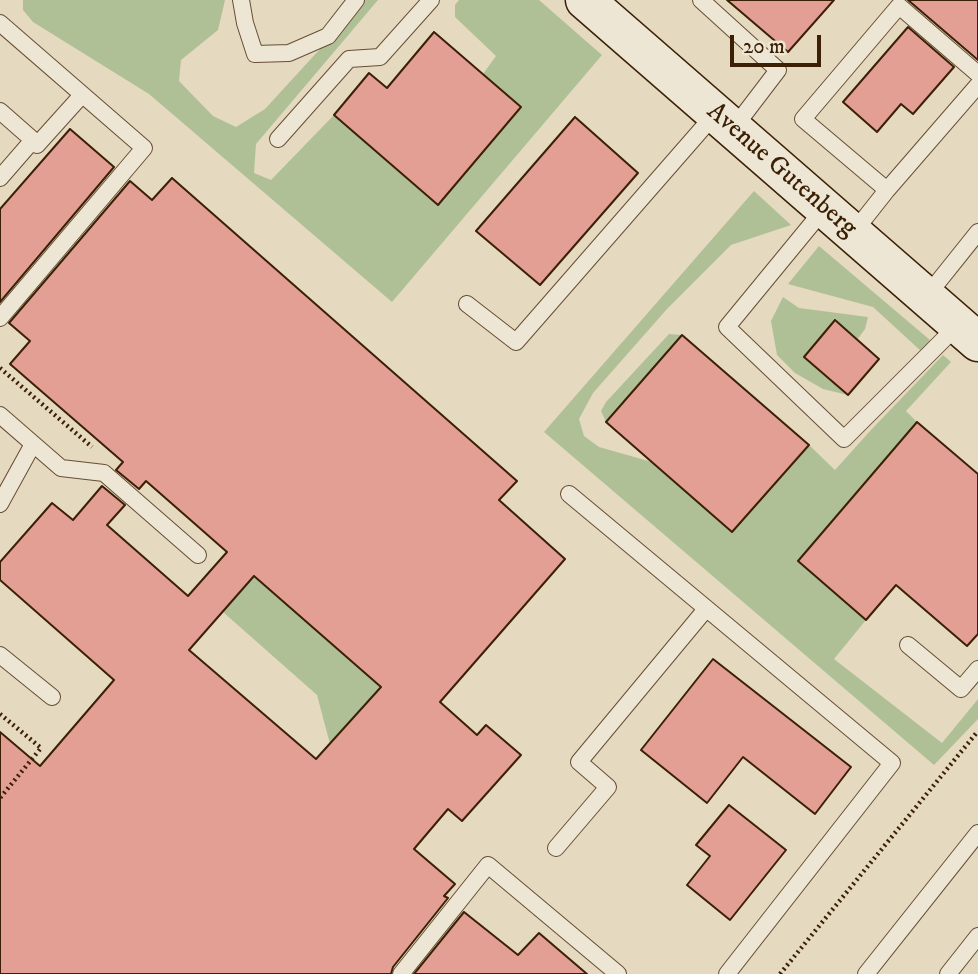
<!DOCTYPE html>
<html>
<head>
<meta charset="utf-8">
<style>
  body { margin:0 }
  #map { position:relative; width:978px; height:974px; overflow:hidden; background:#e5d9bf; font-family:"IM FELL DW Pica",serif }
  canvas { display:block }
  .scale { position:absolute; left:730px; top:35px; width:91px; height:32px; box-sizing:border-box; border:4px solid #3b2005; border-top:0; padding-left:9px; font-size:21px; line-height:24px; white-space:nowrap; color:#3b2005; -webkit-text-stroke:5px #eee6d5; paint-order:stroke }
</style>
</head>
<body>
<div id="map">
<canvas width="978" height="974"></canvas>
<div class="scale">20 m</div>
</div>
<script>
const c = document.querySelector('canvas').getContext('2d');
c.lineJoin = 'round';
function fill(path, color) {
  c.fillStyle = color;
  c.fill(path, 'evenodd');
}
function shape(rows) {
  const path = new Path2D();
  for (const r of rows) {
    path.moveTo(r[0], r[1]);
    for (let i = 2; i < r.length; i += 2) path.lineTo(r[i], r[i + 1]);
  }
  return path;
}
function trace(path, color, width, dash) {
  c.strokeStyle = color;
  c.lineWidth = width;
  c.lineCap = dash ? 'butt' : 'round';
  c.setLineDash(dash || []);
  c.stroke(path);
}
function drawText(font, color, halo, rows, align = 'center') {
  c.font = font + ' "IM FELL DW Pica",serif';
  c.lineWidth = 6;
  c.setLineDash([]);
  c.textBaseline = 'middle';
  c.strokeStyle = halo;
  c.fillStyle = color;
  for (const [text, x, y, turn = 0] of rows) {
    c.save();
    c.translate(x, y);
    c.rotate((+turn || 0) * Math.PI / 180);
    c.textAlign = isNaN(turn) ? turn : align;
    if (halo) c.strokeText(text, 0, 0);
    c.fillText(text, 0, 0);
    c.restore();
  }
}
fill(shape([
  [23,0,225,0,218,30,181,60,179,81,213,116,236,127,265,109,365,0,378,0,256,144,254,173,271,180,334,115,438,204,521,107,483,74,496,56,455,17,455,5,459,0,539,0,602,55,392,302,149,94,33,22,23,10],
  [754,191,791,225,731,245,667,309,593,393,579,419,584,436,599,447,652,462,732,532,809,445,835,470,870,431,943,355,951,362,906,411,917,422,798,561,866,620,834,659,942,743,978,699,978,719,934,765,544,432],
  [819,246,930,340,921,351,873,307,788,284],
  [783,297,799,308,868,317,865,329,857,340,834,321,804,357,848,395,823,389,795,373,777,355,771,321],
  [669,334,682,335,606,422,601,411,606,402],
  [254,576,381,687,330,744,317,695,223,612]
]), '#b0c096');
const building = shape([
  [727,0,834,0,788,52,727,0],
  [908,0,978,0,978,60,908,0],
  [908,27,954,67,913,114,901,104,877,132,843,102,908,27],
  [434,32,521,107,438,205,334,115,369,73,387,88,434,32],
  [575,117,638,173,540,285,476,231,575,117],
  [70,129,114,167,0,302,0,209,70,129],
  [172,178,517,481,499,500,565,559,440,702,477,735,486,725,521,755,462,821,448,809,414,849,455,884,444,896,448,898,393,967,391,974,0,974,0,732,40,766,114,680,0,580,0,562,52,503,73,520,102,486,125,505,107,525,188,596,227,552,146,481,139,489,116,470,123,462,10,364,30,341,9,323,130,181,152,200,172,178],
  [254,576,381,687,316,759,189,650,254,576],
  [835,320,879,359,848,395,804,357,835,320],
  [682,335,809,445,732,532,606,422,682,335],
  [917,422,978,474,978,634,967,646,896,585,866,620,798,561,917,422],
  [713,659,851,767,815,814,743,757,707,803,641,750,713,659],
  [729,805,786,850,730,920,687,885,710,856,696,845,729,805],
  [464,912,518,955,539,933,587,974,414,974,464,912]
]);
fill(building, '#e49f95');
trace(building, '#3b2005', 2);
const service = shape([
  [241,0,245,23,255,54,289,53,328,36,356,0],
  [701,0,778,70,733,129],
  [0,23,144,148,0,318],
  [0,111,33,140,0,178],
  [278,139,349,59,380,57,431,0],
  [33,140,37,145,82,95],
  [887,190,803,119,899,6,978,74],
  [824,209,727,327,844,439,958,325],
  [853,233,887,190,978,85],
  [926,297,978,232],
  [467,304,516,342,715,114],
  [0,415,61,468,104,473,198,555],
  [569,494,892,763,727,974],
  [0,504,33,444],
  [908,645,961,689,978,669],
  [0,655,52,697],
  [556,848,608,787,579,762,706,609],
  [401,974,488,865,618,974],
  [866,974,978,833],
  [948,974,978,936]
]);
const secondary = shape([
  [585,0,978,342]
]);
trace(service, '#664e34', 18);
trace(secondary, '#3b2005', 41);
trace(shape([
  [0,368,92,447],
  [0,714,41,748,0,798],
  [780,974,978,731]
]), '#3b2005', 4.5, [2, 3.5]);
trace(service, '#eee6d5', 16);
trace(secondary, '#eee6d5', 38);
drawText('26px', '#3b2005', '#eee6d5', [
  ["Avenue Gutenberg",781,171,41]
]);
</script>
</body>
</html>
